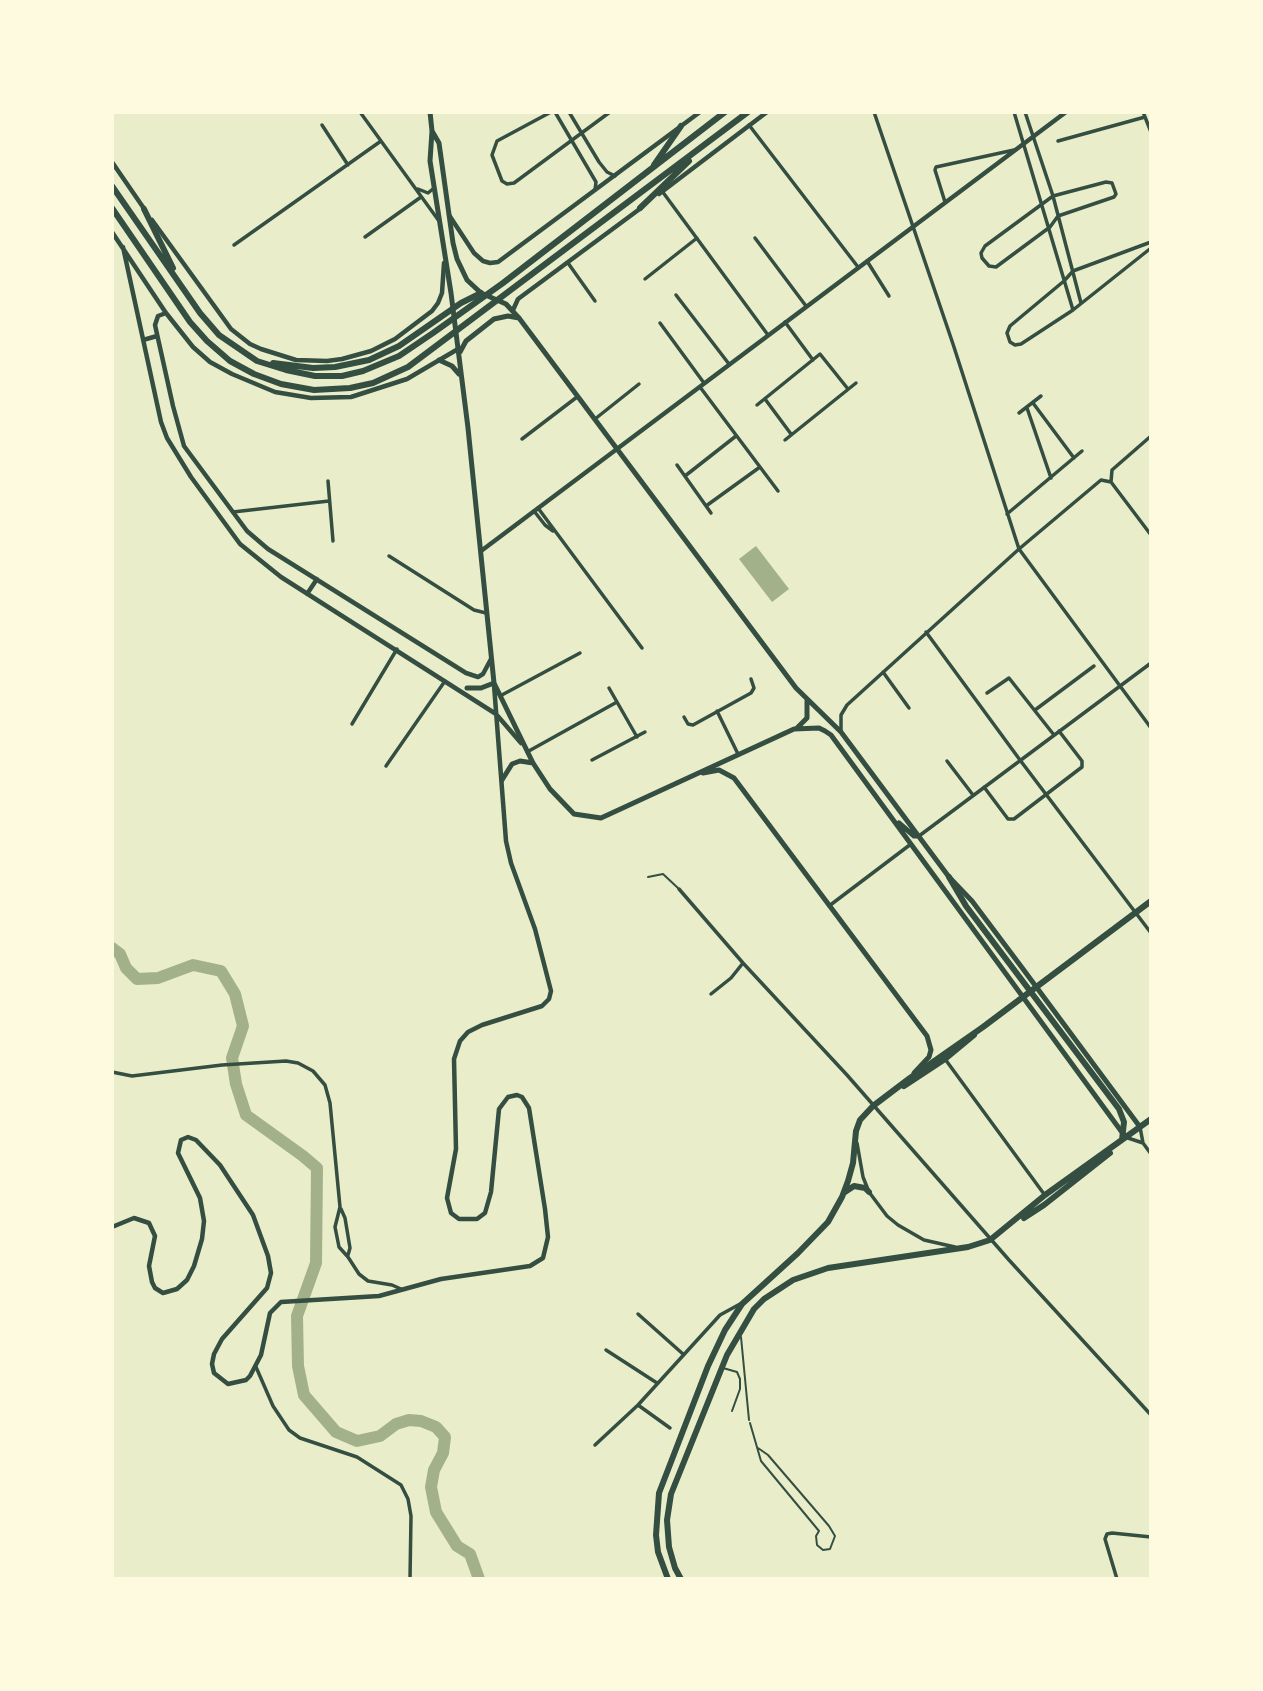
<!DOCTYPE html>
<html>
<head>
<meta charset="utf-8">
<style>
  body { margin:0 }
  #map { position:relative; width:1263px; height:1691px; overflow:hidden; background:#e9edc9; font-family:"IBM Plex Sans",sans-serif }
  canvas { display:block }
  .frame { position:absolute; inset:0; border:114px solid #fefae0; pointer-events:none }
</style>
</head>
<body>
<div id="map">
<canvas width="1263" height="1691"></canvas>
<div class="frame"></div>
</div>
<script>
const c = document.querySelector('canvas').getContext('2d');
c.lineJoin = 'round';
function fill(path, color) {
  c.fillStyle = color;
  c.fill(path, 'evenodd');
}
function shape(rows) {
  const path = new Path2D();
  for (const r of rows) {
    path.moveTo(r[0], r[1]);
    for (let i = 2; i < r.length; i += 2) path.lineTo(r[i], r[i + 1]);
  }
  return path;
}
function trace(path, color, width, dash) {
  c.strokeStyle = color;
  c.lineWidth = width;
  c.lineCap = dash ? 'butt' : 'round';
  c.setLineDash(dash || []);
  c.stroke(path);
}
fill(shape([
  [756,546,789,589,772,602,739,559]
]), '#a3b18a');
trace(shape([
  [112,948,120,954,126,968,137,979,158,978,193,965,221,971,235,994,243,1026,232,1058,236,1084,246,1115,303,1156,317,1168,316,1263,297,1316,298,1366,304,1395,336,1432,357,1441,380,1436,396,1424,409,1420,421,1421,436,1427,445,1437,443,1453,434,1470,431,1487,436,1512,457,1546,470,1554,479,1579]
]), '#a3b18a', 12);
trace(shape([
  [648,877,663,874,679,889],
  [741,1337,749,1420],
  [723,1368,737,1372,740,1379,740,1389,732,1411],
  [750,1423,761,1461,819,1531,816,1536,817,1545,823,1550,830,1549,835,1536,829,1526,768,1455,758,1448]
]), '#344e41', 2);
trace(shape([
  [360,112,439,221],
  [551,112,497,141,492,155,502,181,507,184,514,183,610,112],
  [555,112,596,182,595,190],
  [569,112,599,162,607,172,615,176],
  [874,112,953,344,1019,549,1151,728],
  [1014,112,1073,310],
  [1025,112,1053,196,1081,303],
  [1143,112,1151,132],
  [322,125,348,165],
  [749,125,858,267],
  [1058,141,1145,117],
  [1106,182,1112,183,1116,194,1114,197,1058,216,1050,227,996,267,989,266,982,258,981,253,985,246,1053,196,1106,182],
  [418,189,428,193,434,188],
  [662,191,768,335],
  [945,202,935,170,936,167,1014,150],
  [365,237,421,197],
  [755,238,806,306],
  [1151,242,1073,271,1064,281,1010,326,1007,333,1010,342,1015,345,1021,344,1073,310,1151,248],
  [234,245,381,141],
  [867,261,889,296],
  [568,263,595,301],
  [645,279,697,238],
  [676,295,729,364],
  [785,322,813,360],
  [660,323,704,383],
  [700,387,778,491],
  [765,399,791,434],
  [1033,403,1074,458],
  [757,405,820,354,848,389],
  [1027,408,1051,478],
  [1019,413,1041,396],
  [595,419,639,384],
  [522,439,577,397],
  [785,440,856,383],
  [677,465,711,513],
  [685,476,736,436],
  [328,481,333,541],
  [1111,482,1151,535],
  [1111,482,1112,470,1151,436],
  [706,506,760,467],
  [538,508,642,648],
  [534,511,545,525,553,531],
  [233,512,329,501],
  [1007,514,1082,451],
  [389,556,474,610,486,613],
  [926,632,1020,760,1151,933],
  [883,672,909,708],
  [609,688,637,737],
  [987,693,1009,678,1054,735],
  [500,696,580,653],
  [1035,710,1094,666],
  [717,711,738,754],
  [684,717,688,724,693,725,751,693,754,688,751,679],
  [352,724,397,649],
  [841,732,841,715,847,705,1019,549,1101,480,1111,482],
  [527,752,617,702],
  [592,760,645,732],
  [947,761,973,795],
  [386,766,445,681],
  [984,787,1008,819,1014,819,1082,767,1082,761,1059,731],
  [919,836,1151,663],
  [679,889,743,963,847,1075,1009,1260,1151,1415],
  [829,906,911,844],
  [711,994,731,978,743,963],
  [945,1059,1044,1194],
  [112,1072,132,1076,222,1065,286,1061,298,1063,313,1071,325,1085,330,1103,340,1207,335,1227,339,1247,348,1257,359,1274,368,1281,392,1285,401,1289],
  [1140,1127,1143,1143,1151,1154],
  [1128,1138,1143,1143],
  [857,1143,863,1177,869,1192,887,1216,898,1225,924,1240,955,1247],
  [341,1209,345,1218,350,1248,348,1255],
  [638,1314,683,1354],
  [112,1322,112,1331],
  [606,1350,657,1383],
  [256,1367,273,1406,289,1430,300,1438,357,1457,401,1485,408,1499,411,1516,410,1579],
  [638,1405,670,1428],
  [595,1445,638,1405,720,1315,740,1304],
  [1117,1579,1105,1539,1107,1534,1112,1533,1151,1537]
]), '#344e41', 3.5);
trace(shape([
  [112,162,145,210],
  [659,194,767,112],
  [449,215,474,253,483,261,490,263,498,262,700,112],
  [152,220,231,329,250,344,261,349,296,360,327,361,342,359,371,351,395,339,432,311,438,303,442,293,444,263],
  [112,232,166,313,193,347,210,362,232,374,275,392,311,398,351,397,407,379,458,349],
  [123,247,161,422,167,438,191,477,240,544,281,577,496,714,521,743],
  [513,310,518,299,641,208],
  [166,313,158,316,155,325,173,406,184,446,247,531,268,549,466,673,478,677,483,674,491,659],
  [143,340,157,336],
  [481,551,1066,112],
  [307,594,317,579],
  [112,1227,134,1218,149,1223,155,1236,149,1266,152,1282,155,1288,163,1293,177,1289,187,1280,194,1266,202,1239,204,1221,200,1198,178,1153,181,1140,188,1137,196,1140,220,1165,253,1215,268,1256,271,1273,267,1288,222,1339,214,1354,212,1364,214,1373,228,1384,246,1380,250,1376,261,1355,270,1313,281,1302,379,1296,441,1279,530,1266,543,1258,548,1237,545,1209,529,1108,522,1097,517,1095,508,1097,499,1109,491,1192,485,1213,477,1219,459,1219,451,1213,447,1198,456,1149,454,1059,460,1041,468,1032,482,1025,542,1006,549,999,551,991,535,929,511,863,506,841,494,685]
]), '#344e41', 4.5);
trace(shape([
  [430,112,432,131,430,161,451,293,468,428,494,683,533,763,550,789,574,814,601,818,794,729,819,728,825,731,831,735,1124,1135],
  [432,131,439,143,453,243,457,259,467,280,481,293,506,304,519,318,796,688,841,732,949,877,972,901,1023,969,1140,1127],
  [460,352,466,341,494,319,508,316,519,318],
  [439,360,452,366,459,374],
  [467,688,481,688,494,683],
  [797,728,807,718,807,701],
  [703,773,719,770,734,778,927,1036,931,1050,929,1057,914,1073],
  [502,780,512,764,520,761,533,763],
  [899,823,914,836,919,836]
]), '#344e41', 5);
trace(shape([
  [949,877,966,906,1119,1109,1124,1122,1122,1140],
  [904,1086,945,1059,974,1035],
  [845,1192,854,1186,865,1188,869,1192],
  [1024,1218,1044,1205,1110,1153],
  [668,1579,658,1552,656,1535,659,1493,708,1366,725,1330,742,1304,798,1253,828,1222,842,1197,848,1181,853,1163,856,1131,860,1120,873,1106,910,1078,983,1027,1151,901],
  [681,1579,675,1568,669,1547,667,1520,671,1494,727,1355,754,1309,764,1299,793,1280,828,1268,968,1247,990,1240,1045,1195,1151,1119]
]), '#344e41', 6);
trace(shape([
  [654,165,681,126],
  [112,186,200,313,219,335,257,361,286,370,315,376,342,376,363,371,399,356,433,333,503,283,725,112],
  [112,208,190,322,207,341,230,361,254,374,281,384,314,390,350,388,373,383,408,367,748,112],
  [640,208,689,161],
  [144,209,173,268],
  [273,363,313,368,335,367,369,360,399,346,461,303,481,293]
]), '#344e41', 6);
</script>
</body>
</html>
